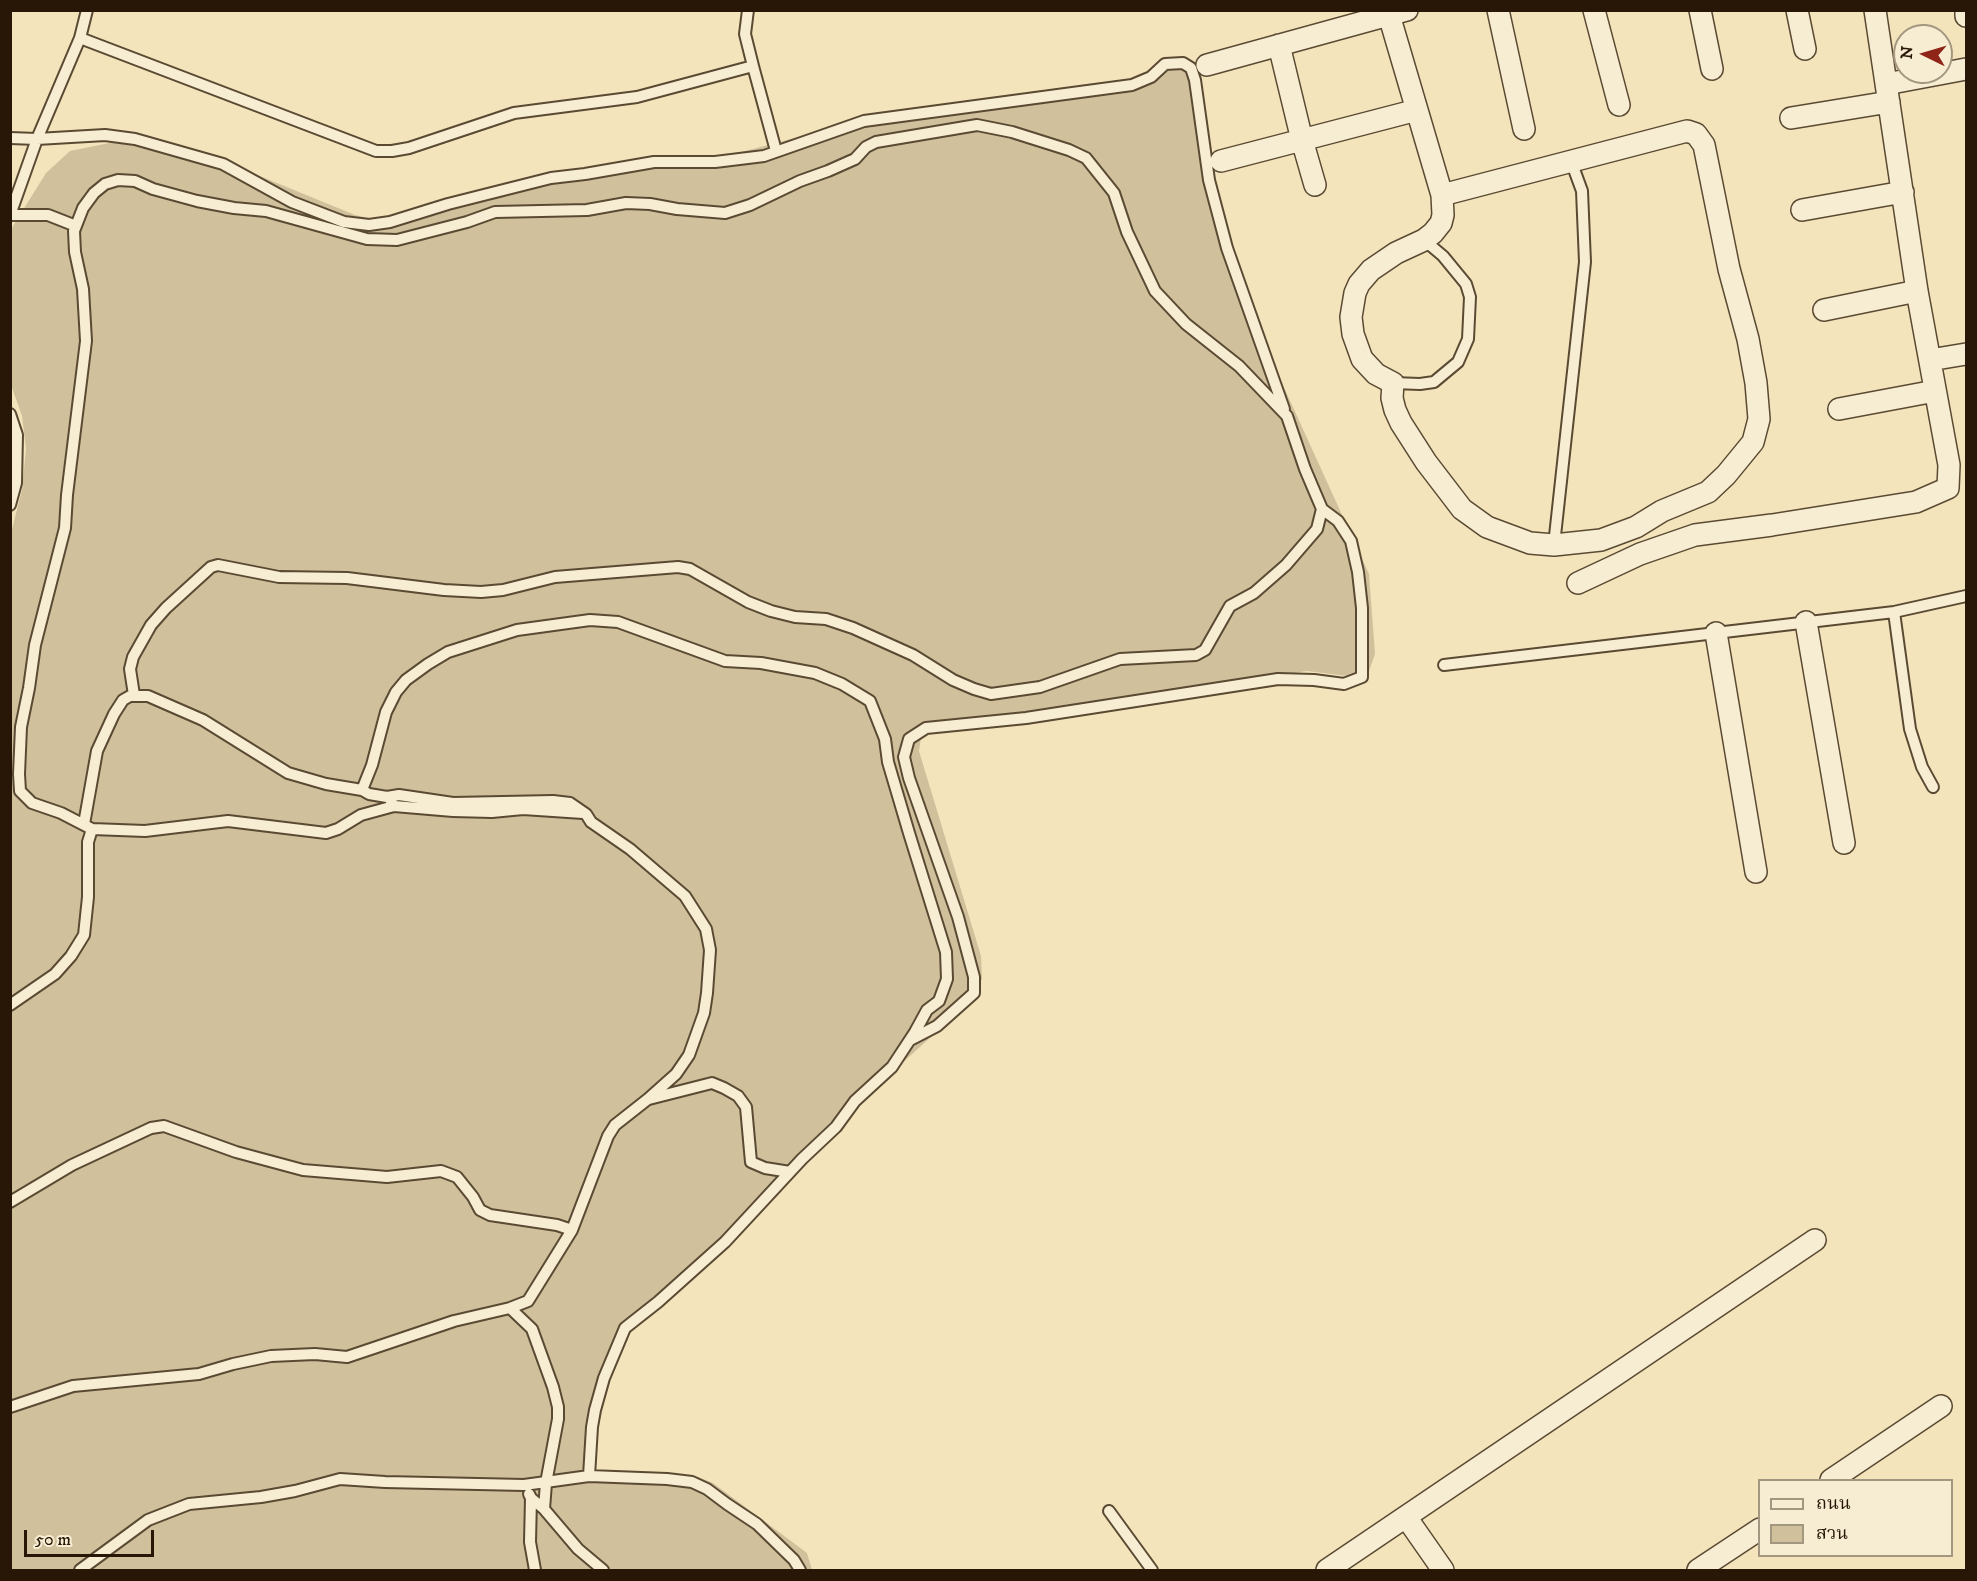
<!DOCTYPE html>
<html>
<head>
<meta charset="utf-8">
<style>
  body { margin:0 }
  #map { position:relative; width:1977px; height:1581px; overflow:hidden; background:#f3e4bb; font-family:"IM FELL DW Pica","Noto Serif Thai",serif }
  canvas { display:block }
  .frame { position:absolute; inset:0; border:12px solid #281706; pointer-events:none }
  .legend { position:absolute; left:1758px; top:1479px; width:195px; height:78px; box-sizing:border-box; background:#f7edd3; border:2px solid #a49781; margin:0; padding:8px 10px; list-style:none; font-size:18px; color:#281706 }
  .legend li { display:flex; align-items:center; gap:12px; height:30px }
  .legend b { width:30px; border:2px solid #a49781 }
  .north { position:absolute; left:1893px; top:24px; width:60px; height:60px; box-sizing:border-box; background:#f7edd3; border:2px solid #a49781; border-radius:50%; rotate:275deg; font-size:16px; font-weight:700; line-height:24px; text-align:center; color:#281706 }
  .north::after { content:''; display:block; margin:auto; width:21px; height:27px; background:#8f2418; clip-path:polygon(50% 0,100% 100%,50% 72%,0 100%) }
  .scale { position:absolute; left:24px; top:1530px; width:130px; height:27px; box-sizing:border-box; border:3px solid #281706; border-top:0; padding-left:8px; font-size:18px; line-height:21px; white-space:nowrap; color:#281706; -webkit-text-stroke:4px #f7edd3; paint-order:stroke }
</style>
</head>
<body>
<div id="map">
<canvas width="1977" height="1581"></canvas>
<div class="frame"></div>
<ul class="legend">
<li><b style="height:8px;background:#f7edd3"></b>ถนน</li>
<li><b style="height:16px;background:#d0c19c"></b>สวน</li>
</ul>
<div class="north">N</div>
<div class="scale">50 m</div>
</div>
<script>
const c = document.querySelector('canvas').getContext('2d');
c.lineJoin = 'round';
function fill(path, color) {
  c.fillStyle = color;
  c.fill(path, 'evenodd');
}
function shape(rows) {
  const path = new Path2D();
  for (const r of rows) {
    path.moveTo(r[0], r[1]);
    for (let i = 2; i < r.length; i += 2) path.lineTo(r[i], r[i + 1]);
  }
  return path;
}
function trace(path, color, width, dash) {
  c.strokeStyle = color;
  c.lineWidth = width;
  c.lineCap = dash ? 'butt' : 'round';
  c.setLineDash(dash || []);
  c.stroke(path);
}
fill(shape([
  [1164,66,1180,66,1191,80,1218,224,1276,370,1369,574,1375,654,1369,671,1355,677,1307,671,933,728,921,738,919,751,981,956,982,979,974,998,868,1094,703,1270,645,1310,613,1361,598,1408,595,1472,698,1477,713,1483,807,1553,812,1570,11,1570,10,537,22,490,26,449,22,416,11,385,10,231,46,173,70,151,124,140,216,158,355,215,383,221,453,200,685,158,734,154,851,123,1129,85]
]), '#d0c19c');
const lane = shape([
  [80,38,376,151,392,151,409,148,514,113,637,97,753,66,745,34,748,10],
  [753,66,776,151],
  [10,138,37,139,105,135,135,139,223,164,292,202,344,222,369,225,390,222,448,204,551,178,585,174,654,162,715,162,764,156,864,121,1132,85,1151,77,1165,64,1183,63,1191,68,1195,80,1209,180,1227,248,1284,409],
  [10,215,37,139,80,38,87,10],
  [10,215,48,215,76,226],
  [1393,383,1420,384,1434,382,1458,362,1468,339,1470,297,1466,284,1443,256,1424,240],
  [10,414,17,435,16,483,10,505],
  [1554,545,1585,262,1582,191,1571,161],
  [1894,612,1910,729,1922,767,1933,787],
  [1444,665,1894,612,1966,596],
  [134,695,130,669,133,657,151,625,166,608,211,567,218,565,279,577,347,578,444,590,481,592,503,590,555,577,678,567,690,569,748,602,771,611,795,617,826,619,853,628,913,655,953,680,974,689,991,694,1040,687,1120,659,1196,655,1205,650,1230,606,1254,593,1286,565,1317,529,1322,509,1305,469,1287,416,1239,366,1186,324,1155,291,1127,232,1114,193,1086,158,1069,150,1012,132,977,125,876,142,866,147,855,159,828,171,800,181,750,205,725,213,677,209,650,204,626,203,587,210,495,212,467,222,397,240,367,239,266,211,234,208,197,201,153,189,135,181,118,180,105,184,94,193,83,208,74,231,75,252,83,289,86,341,67,495,65,528,35,645,29,688,21,727,19,774,20,791,32,803,61,813,92,829,145,831,228,821,326,833,338,829,361,815,394,806],
  [391,802,394,806,453,811,492,812,523,809,583,813],
  [84,824,97,751,114,714,123,700,130,696,148,696,203,720,288,773,326,784,362,790],
  [10,1005,55,974,71,956,84,935,88,897,88,842,92,829],
  [912,1039,937,1026,974,993,974,977,958,917,909,778,904,757,909,739,926,728,1026,718,1278,679,1314,680,1344,684,1362,677,1362,608,1358,572,1351,541,1338,521,1322,509],
  [649,1099,712,1083,724,1088,738,1096,746,1107,751,1162,765,1168,790,1172],
  [10,1202,72,1165,151,1128,164,1126,236,1152,303,1170,387,1177,441,1171,457,1177,473,1197,480,1210,490,1215,557,1225,572,1230],
  [510,1308,532,1329,553,1387,558,1407,558,1419,546,1483,544,1509],
  [10,1407,73,1386,199,1374,233,1364,271,1356,315,1354,347,1357,454,1321,510,1308,528,1301,572,1230,608,1136,615,1125,648,1099,676,1074,689,1055,704,1013,707,993,710,950,706,929,685,896,630,849,591,822,586,814,570,803,553,801,453,803,399,795,387,797,369,794,362,790,372,765,386,712,396,692,406,680,428,664,448,652,517,630,590,620,618,622,725,661,761,663,815,673,842,684,870,701,885,739,888,762,909,833,946,952,947,979,939,1001,927,1010,915,1032,892,1067,855,1101,836,1127,802,1159,725,1242,658,1302,625,1328,604,1378,595,1410,592,1427,589,1476,667,1479,692,1482,707,1489,727,1504,757,1524,794,1560,800,1570],
  [529,1494,531,1498,530,1542,535,1570],
  [531,1498,544,1509,578,1549,603,1570],
  [1109,1511,1152,1570],
  [80,1570,148,1520,189,1504,261,1497,295,1491,340,1479,385,1482,524,1485,589,1476]
]);
const street = shape([
  [1498,10,1524,129],
  [1594,10,1619,105],
  [1700,10,1712,69],
  [1797,10,1805,49],
  [1966,10,1966,16],
  [1389,15,1442,195,1443,215,1441,223,1433,233,1424,240,1396,253,1371,270,1359,284,1355,293,1351,317,1353,334,1362,359,1376,374,1393,383,1392,398,1395,410,1401,423,1426,462,1462,509,1487,527,1530,543,1554,545,1601,540,1636,527,1662,511,1708,492,1726,475,1753,442,1759,419,1756,383,1748,339,1729,269,1704,145,1696,134,1687,131,1442,195],
  [1279,45,1302,140,1315,185],
  [1207,65,1407,10],
  [1886,84,1966,69],
  [1791,118,1889,102],
  [1221,161,1417,110],
  [1802,210,1903,192],
  [1824,310,1917,291],
  [1930,360,1966,354],
  [1839,409,1935,391],
  [1578,583,1640,554,1695,535,1772,525,1916,502,1948,488,1949,465,1917,291,1875,10],
  [1806,622,1844,843],
  [1716,633,1756,872],
  [1831,1480,1941,1406],
  [1406,1517,1443,1570],
  [1327,1570,1815,1240],
  [1698,1570,1760,1529]
]);
trace(lane, '#5b4a33', 14);
trace(street, '#5b4a33', 24);
trace(lane, '#f7edd3', 10);
trace(street, '#f7edd3', 21);
</script>
</body>
</html>
